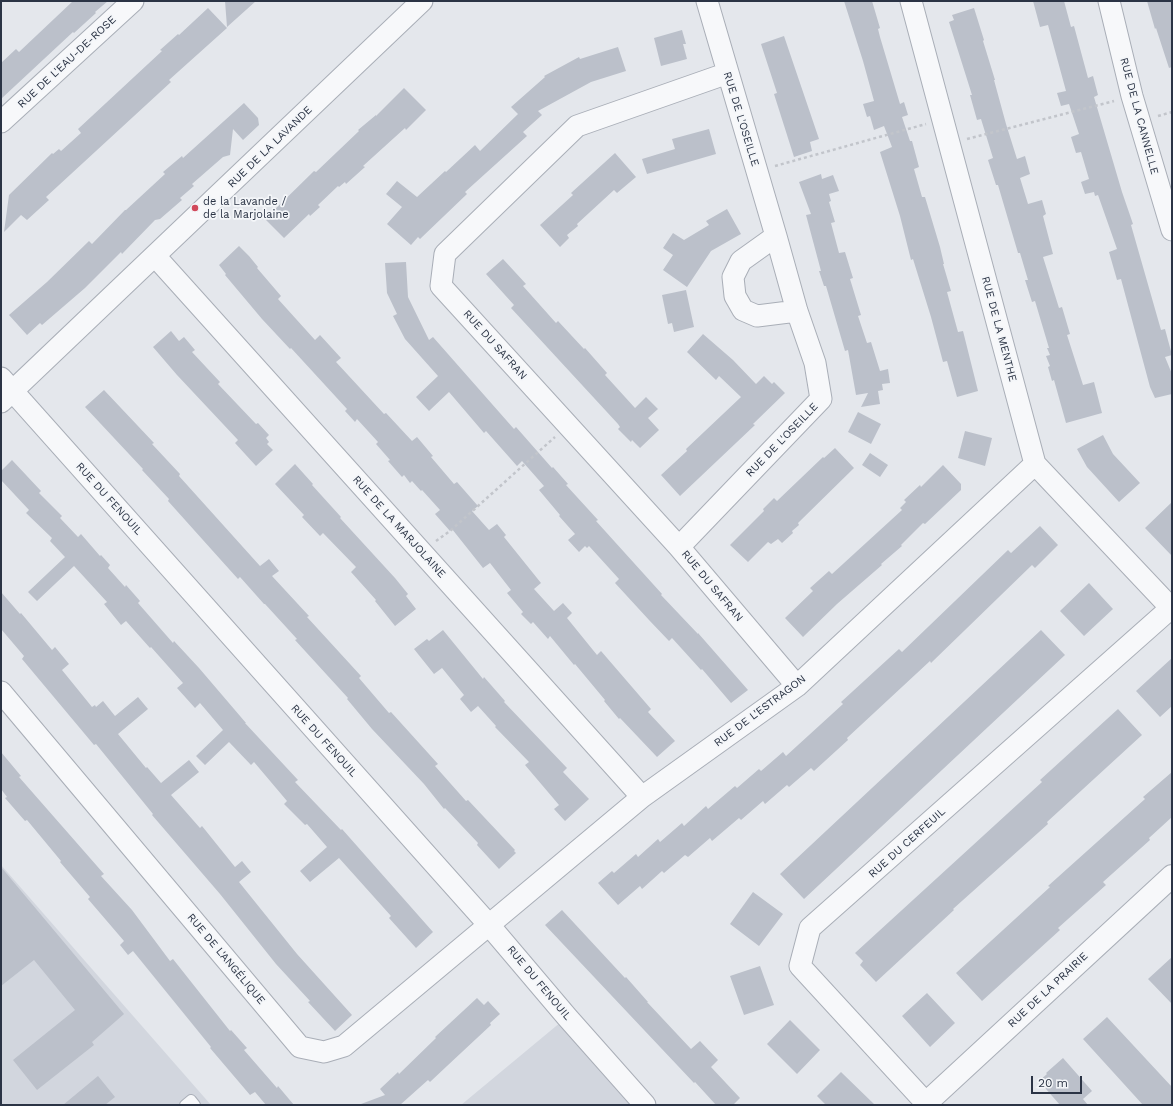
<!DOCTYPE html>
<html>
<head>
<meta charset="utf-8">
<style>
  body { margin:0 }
  #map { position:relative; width:1173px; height:1106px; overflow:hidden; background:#e4e7ec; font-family:"Work Sans",sans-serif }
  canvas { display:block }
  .frame { position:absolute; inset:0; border:2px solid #2b3445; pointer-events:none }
  .scale { position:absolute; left:1031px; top:1076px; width:51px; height:18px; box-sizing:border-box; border:2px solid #2b3445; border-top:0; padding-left:5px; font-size:12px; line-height:14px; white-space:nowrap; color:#2b3445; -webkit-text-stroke:3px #f4f6f9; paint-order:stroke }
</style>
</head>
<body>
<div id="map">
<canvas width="1173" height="1106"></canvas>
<div class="frame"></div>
<div class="scale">20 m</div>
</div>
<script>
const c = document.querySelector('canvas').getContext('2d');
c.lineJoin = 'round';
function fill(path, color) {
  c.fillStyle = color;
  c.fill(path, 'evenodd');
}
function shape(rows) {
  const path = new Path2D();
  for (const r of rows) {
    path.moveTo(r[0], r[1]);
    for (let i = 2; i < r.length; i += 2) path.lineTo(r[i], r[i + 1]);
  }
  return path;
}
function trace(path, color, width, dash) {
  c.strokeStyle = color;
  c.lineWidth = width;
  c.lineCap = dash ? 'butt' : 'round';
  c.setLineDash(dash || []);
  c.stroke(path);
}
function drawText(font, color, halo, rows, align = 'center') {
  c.font = font + ' "Work Sans",sans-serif';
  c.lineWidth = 3.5;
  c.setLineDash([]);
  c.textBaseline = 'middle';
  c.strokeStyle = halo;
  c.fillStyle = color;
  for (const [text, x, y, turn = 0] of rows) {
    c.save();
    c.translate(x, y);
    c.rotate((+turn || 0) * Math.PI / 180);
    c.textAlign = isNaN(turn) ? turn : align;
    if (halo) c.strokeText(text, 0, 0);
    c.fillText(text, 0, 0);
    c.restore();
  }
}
fill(shape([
  [1,865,211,1105,1,1105],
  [567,1017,644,1105,461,1105]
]), '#d2d6de');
fill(shape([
  [73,1,108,1,95,12,96,13,74,33,73,32,1,99,1,63,16,49,19,52],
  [225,1,256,1,227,27],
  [844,1,872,1,880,28,878,29,880,37,900,104,904,102,908,115,902,117,910,141,912,141,919,167,914,169,922,197,925,197,940,247,944,264,943,264,951,291,947,292,958,332,963,331,978,391,957,397,947,361,943,362,931,317,913,259,911,260,900,216,880,152,892,147,884,126,874,130,870,116,867,117,863,104,874,101,863,61],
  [1033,1,1064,1,1071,27,1074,26,1088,78,1093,76,1098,95,1094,97,1122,192,1133,224,1131,225,1161,330,1165,329,1172,355,1165,357,1172,374,1172,394,1155,398,1150,387,1121,279,1117,280,1109,252,1117,249,1098,195,1095,196,1094,192,1085,194,1081,182,1089,179,1081,152,1076,153,1071,137,1079,134,1069,104,1061,106,1057,93,1066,91,1048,25,1040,27],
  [1147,1,1172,1,1172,67,1169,68,1156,28,1155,29],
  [208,8,227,28,169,80,171,82,46,197,49,200,27,220,21,215,4,232,9,195,52,153,53,154,59,149,61,151,81,133,78,129,162,51,160,50,178,34,179,35],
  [974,8,984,40,983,41,995,80,994,80,1006,124,1017,159,1025,156,1030,174,1020,178,1028,204,1042,200,1046,214,1043,216,1053,254,1043,257,1059,308,1062,307,1070,334,1067,335,1083,385,1094,382,1102,413,1066,423,1054,380,1052,381,1048,367,1050,366,1046,356,1050,355,1047,348,1049,348,1035,301,1032,302,1025,280,1028,280,1020,253,1018,253,998,185,996,185,988,160,993,158,981,119,977,120,970,95,972,95,949,22,954,20,952,15],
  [682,30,686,44,683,44,687,59,661,66,654,38],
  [784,36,819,139,810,142,812,151,794,157,774,94,777,93,761,44],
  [618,47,626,71,591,82,538,111,542,115,523,132,527,136,465,192,467,194,420,239,418,237,411,245,387,224,402,207,386,194,397,181,417,197,445,171,446,172,475,145,480,151,518,114,511,107,545,77,544,76,579,57,580,59],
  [404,88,426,110,406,130,405,128,363,166,365,167,346,184,345,182,339,187,338,186,318,205,320,207,310,216,309,214,284,238,265,219,314,171,316,172,359,131,358,130,376,115,376,116],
  [244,103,258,118,259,125,243,140,233,129,230,155,223,157,192,184,194,186,180,198,182,200,160,219,155,220,122,254,121,252,85,288,42,325,40,323,27,335,9,315,47,282,89,241,92,244,125,210,126,210,165,174,163,172,182,156,183,158],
  [709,129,716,154,647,174,642,159,675,149,672,139],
  [615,153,636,177,617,193,614,190,577,224,578,226,567,235,569,238,560,247,540,225,573,195,571,193],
  [821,174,822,179,833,175,839,191,829,194,831,201,829,202,835,222,831,223,839,253,845,252,853,278,850,279,861,315,858,316,867,343,871,342,880,371,888,369,890,383,882,384,883,390,878,391,880,404,861,407,868,393,856,395,848,350,845,351,826,286,824,286,819,271,821,271,806,215,811,214,799,182],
  [727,209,741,234,711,251,687,287,663,270,673,255,663,248,673,233,684,240,709,225,706,221],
  [239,246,249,256,258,267,257,268,281,296,278,299,315,340,320,335,341,358,336,362,384,414,386,413,412,441,417,437,433,456,431,457,454,484,457,482,478,506,472,511,489,530,497,524,506,535,504,537,541,583,534,589,554,611,563,603,572,613,567,618,597,655,601,651,651,709,648,712,675,741,657,757,620,718,619,719,604,701,605,700,575,664,574,665,550,636,548,639,533,622,531,624,521,614,523,612,507,593,511,590,490,563,483,568,452,529,450,531,435,514,440,510,422,490,421,491,412,481,410,483,404,475,402,477,388,461,390,460,376,444,378,442,357,419,355,422,345,411,347,409,291,348,290,349,262,319,225,275,226,274,219,265],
  [503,259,526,284,523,286,556,323,558,321,584,349,585,348,607,373,605,375,635,408,646,397,658,409,648,418,659,430,640,448,632,440,631,442,618,429,620,427,618,424,511,308,514,305,486,274],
  [406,262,408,297,429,340,433,337,514,429,516,427,552,468,553,467,568,484,566,485,598,520,596,521,662,594,661,595,698,634,698,633,748,690,731,703,702,669,701,670,672,638,669,641,649,620,615,583,619,579,589,546,587,548,585,546,579,552,568,540,575,534,559,516,560,515,539,490,544,486,522,461,517,466,486,431,484,433,449,392,429,411,416,397,438,376,405,339,393,316,397,314,387,293,385,263],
  [686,290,694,327,674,332,672,323,668,324,662,295],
  [171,331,179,341,184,337,195,350,192,352,220,382,218,384,256,424,258,423,269,435,266,438,269,442,267,444,273,450,256,466,235,443,238,440,177,375,153,347],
  [703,334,733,360,756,384,764,376,772,384,774,382,785,393,753,424,755,425,680,496,661,475,687,451,686,449,741,397,719,376,716,380,687,352],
  [104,390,154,443,152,444,180,474,179,476,260,566,269,559,279,571,272,576,309,616,307,617,361,676,359,678,389,713,391,712,438,764,435,766,466,801,468,800,515,850,514,851,516,853,499,869,477,845,478,843,445,808,444,809,424,784,372,729,347,699,348,698,295,640,297,639,265,604,264,604,240,577,238,579,220,559,168,501,169,499,142,470,143,469,85,407],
  [858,412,881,424,871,444,848,432],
  [965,431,992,438,985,466,958,458],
  [1103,435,1113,454,1140,483,1119,502,1087,467,1077,449],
  [835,448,854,468,798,523,799,525,792,531,793,533,782,543,778,539,771,544,768,542,748,562,730,545,764,511,763,509,774,498,777,501,823,457,824,458],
  [870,453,888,465,880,477,862,465],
  [12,460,41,491,39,493,62,516,60,518,78,537,81,534,100,556,101,555,110,565,108,568,125,587,126,585,140,601,138,603,173,643,174,641,199,668,246,723,245,723,298,780,295,782,341,830,342,829,433,932,416,948,389,918,391,916,339,858,310,882,300,871,327,847,307,824,305,825,284,804,287,801,254,762,251,765,229,742,205,765,196,756,223,730,200,703,195,708,177,688,183,683,151,647,150,648,126,621,121,625,104,604,107,602,74,566,37,601,28,592,65,557,50,541,52,538,26,513,29,510,1,480,1,471],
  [295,464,313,484,312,485,341,517,340,518,395,578,408,594,406,596,416,609,395,626,375,601,376,600,351,572,356,567,323,533,320,536,302,517,304,515,275,484],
  [943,465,961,484,961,490,925,524,923,523,901,545,902,546,881,564,882,565,837,604,803,637,785,618,813,591,810,588,829,571,832,574,902,510,900,508,906,502,904,500,920,485,921,487],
  [1172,502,1172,556,1145,528],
  [1040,526,1058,545,1035,568,1032,565,931,663,930,661,847,738,848,740,814,771,811,768,789,787,787,785,765,804,763,801,741,820,739,818,712,841,710,838,688,857,685,855,664,873,662,871,642,889,640,886,618,905,598,883,612,871,614,873,636,854,638,857,658,839,660,842,682,823,684,826,706,806,708,809,735,786,737,788,759,769,761,771,783,752,786,756,843,704,841,702,899,649,902,652,1008,550,1011,553],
  [1089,583,1113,609,1084,636,1060,611],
  [1,592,20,614,21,613,52,650,55,647,69,664,62,670,92,707,95,705,96,707,103,701,115,716,138,697,148,709,118,734,146,768,147,767,161,783,189,760,199,772,171,795,200,828,202,826,235,867,242,861,251,872,239,882,297,954,352,1015,335,1031,308,1002,310,1001,276,964,220,894,152,815,153,814,96,744,94,745,22,659,24,656,1,629],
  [443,630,483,679,484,677,505,701,504,702,567,768,563,772,589,799,565,821,554,809,559,805,525,765,529,762,495,727,496,726,478,706,471,712,460,699,464,695,442,668,434,674,414,649,427,639,429,641],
  [1041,630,1065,655,804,899,780,874],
  [1172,658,1172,706,1160,717,1136,691],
  [1118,709,1142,735,1047,822,1048,824,953,909,954,910,876,982,860,965,863,961,855,953,1042,782,1040,780],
  [1,752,21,776,19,777,104,874,101,876,132,910,170,961,173,959,230,1031,231,1030,247,1048,244,1050,277,1088,278,1086,294,1105,266,1105,255,1092,250,1095,210,1048,211,1047,133,951,128,955,120,945,124,941,88,899,90,897,60,862,61,861,27,820,25,821,5,798,7,797,1,789],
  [1172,772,1172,817,1149,838,1150,840,1103,882,1106,885,1058,928,1060,930,982,1001,956,973,1050,887,1048,886,1145,799,1143,797],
  [1,867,124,1014,92,1042,94,1045,37,1090,13,1060,75,1010,34,960,1,986],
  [753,892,783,914,759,946,730,924],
  [562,910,625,978,626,977,648,1002,647,1002,691,1049,700,1041,718,1060,711,1067,740,1098,733,1105,716,1105,695,1082,694,1083,545,925],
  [1172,957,1172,1004,1148,979],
  [760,966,774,1005,744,1015,730,976],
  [927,993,955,1023,930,1047,902,1016],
  [477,998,484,1005,488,1001,500,1014,490,1023,491,1025,447,1066,430,1082,428,1080,400,1105,362,1105,361,1104,385,1095,380,1089,398,1072,399,1074,436,1038,435,1037],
  [1107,1017,1172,1087,1172,1105,1143,1105,1083,1039],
  [790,1020,820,1050,797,1074,767,1044],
  [1063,1058,1092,1091,1083,1099,1088,1105,1060,1105,1039,1081,1047,1074,1046,1073],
  [841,1072,875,1105,826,1105,817,1096],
  [98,1076,115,1097,105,1105,63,1105]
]), '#bbc0ca');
const service = shape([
  [185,1105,191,1100,195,1105]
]);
const minor = shape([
  [911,1,1035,464,1172,609],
  [1109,1,1132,96,1172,230],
  [728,73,577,126,445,254,441,286,679,547,797,686],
  [1,122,133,1],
  [776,236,741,261,733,277,735,296,743,310,757,316,797,311],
  [155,256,642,797],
  [1,378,489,925,567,1017,645,1105],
  [1,402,422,1],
  [679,547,821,399,815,363,797,311,776,236,707,1],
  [1,692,300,1047,324,1052,344,1046,642,797,797,686,1035,464],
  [926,1103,800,966,810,928,1172,607]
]);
const tertiary = shape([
  [924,1105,1172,876]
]);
trace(service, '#a9aeb7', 12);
trace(minor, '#a9aeb7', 23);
trace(tertiary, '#a9aeb7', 24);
trace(shape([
  [1158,116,1172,112],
  [967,139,1114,101],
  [775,166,926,124],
  [436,541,450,531,555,437]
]), '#c2c5cb', 2.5, [3, 3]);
trace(service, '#f7f8fa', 10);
trace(minor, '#f7f8fa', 21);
trace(tertiary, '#f7f8fa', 22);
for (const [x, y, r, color] of [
  [195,208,4,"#d1495b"]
]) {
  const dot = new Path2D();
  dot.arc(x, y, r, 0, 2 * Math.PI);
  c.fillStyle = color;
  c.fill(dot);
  trace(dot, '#f4f6f9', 1.5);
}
drawText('11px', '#2b3445', '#f4f6f9', [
  ["RUE DE L'EAU-DE-ROSE",67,62,-43],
  ["RUE DE LA CANNELLE",1139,116,75],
  ["RUE DE L'OSEILLE",741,119,73],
  ["RUE DE LA LAVANDE",270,147,-44],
  ["RUE DE LA MENTHE",999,329,75],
  ["RUE DU SAFRAN",495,345,48],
  ["RUE DE L'OSEILLE",782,440,-46],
  ["RUE DU FENOUIL",109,499,48],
  ["RUE DE LA MARJOLAINE",399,527,48],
  ["RUE DU SAFRAN",712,586,50],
  ["RUE DE L'ESTRAGON",760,711,-37],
  ["RUE DU FENOUIL",324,741,48],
  ["RUE DU CERFEUIL",907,843,-42],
  ["RUE DE L'ANGÉLIQUE",226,959,50],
  ["RUE DU FENOUIL",539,983,50],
  ["RUE DE LA PRAIRIE",1048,990,-43]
]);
drawText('11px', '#2b3445', '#f4f6f9', [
  ["de la Lavande /",203,202],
  ["de la Marjolaine",203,215]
], 'left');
</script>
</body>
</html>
